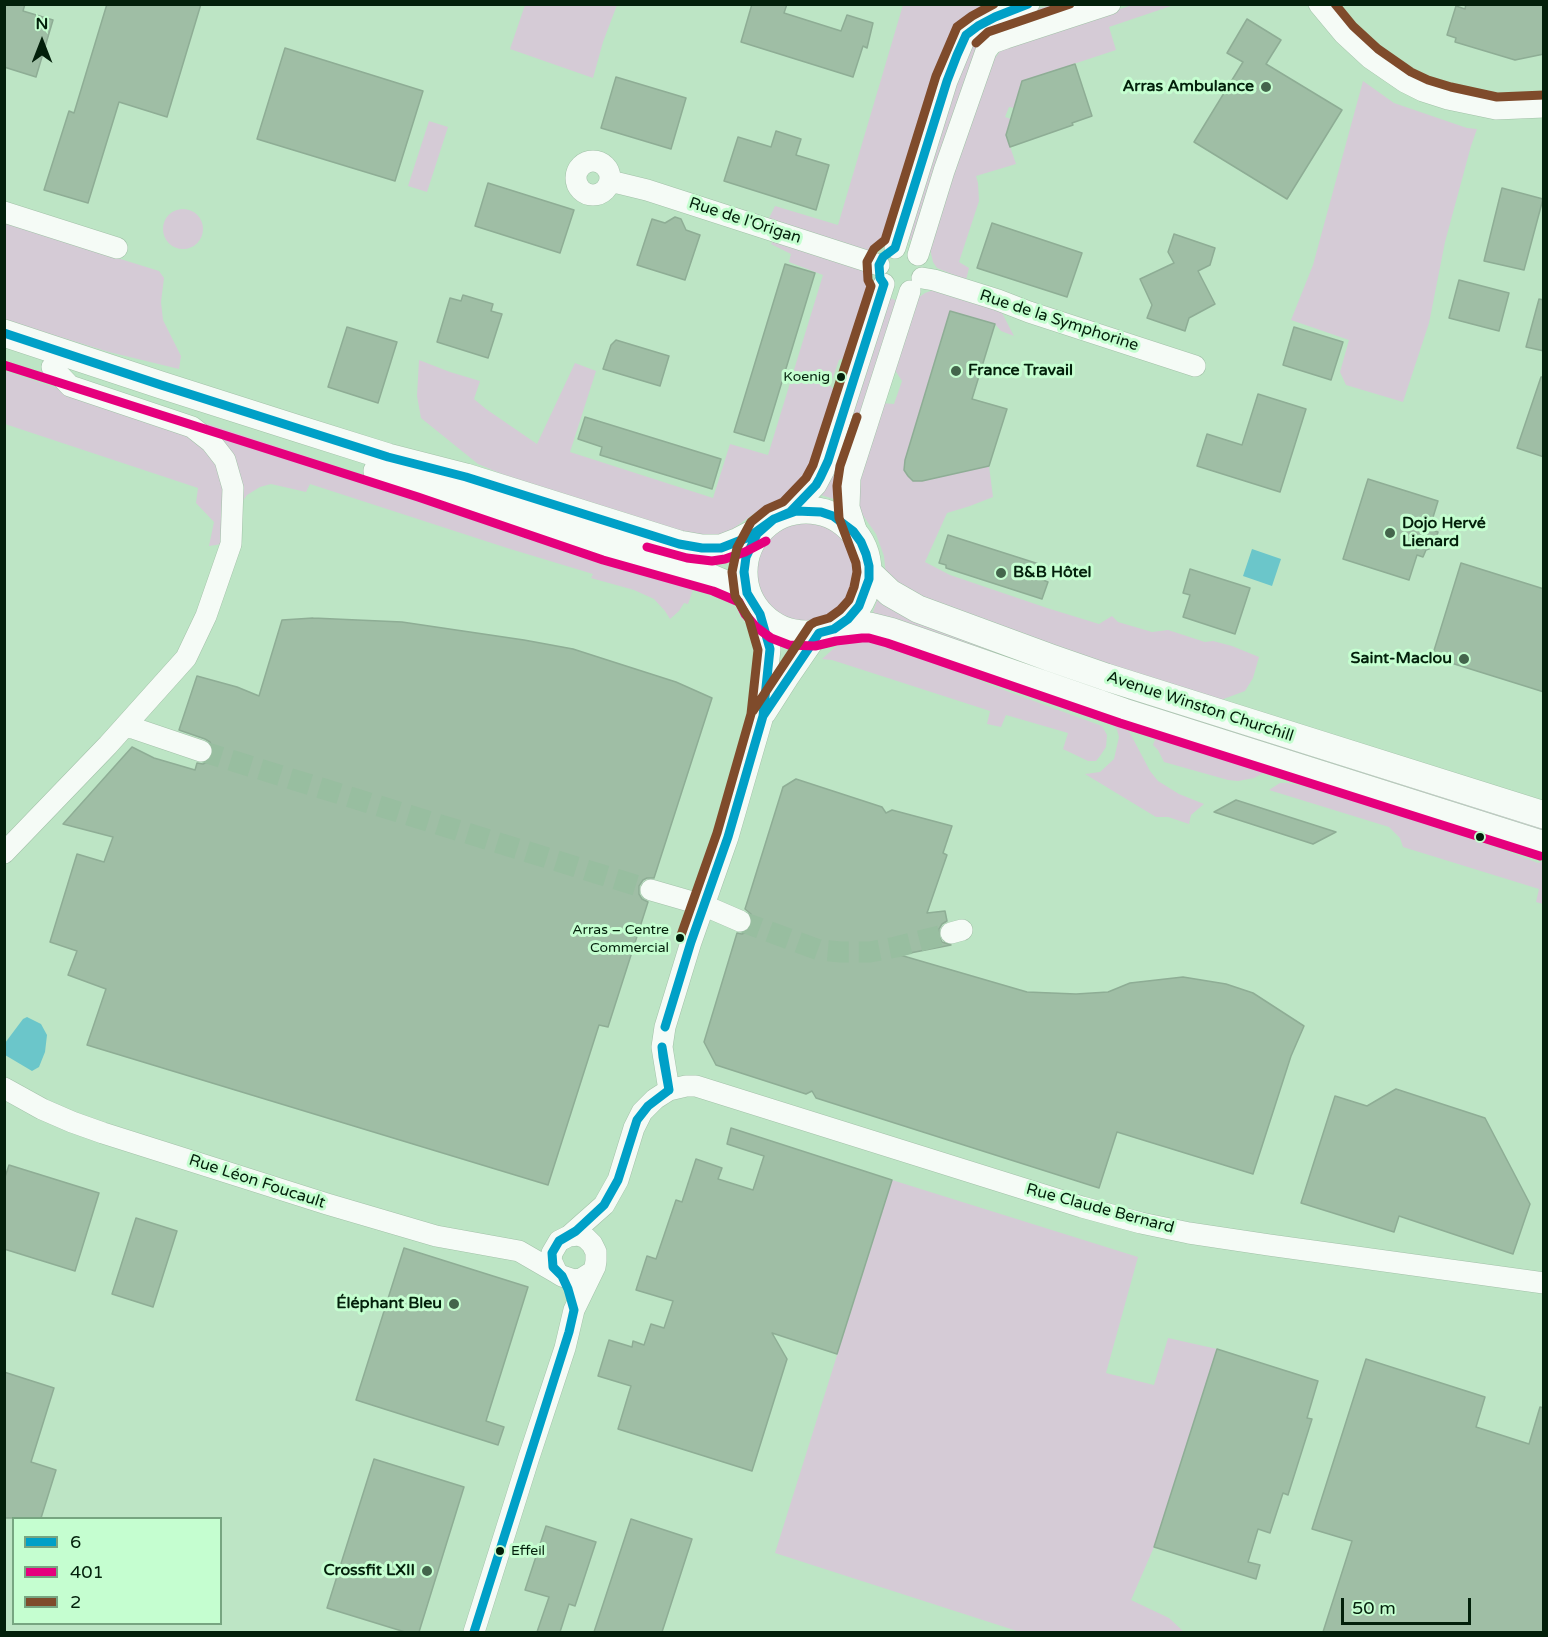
<!DOCTYPE html>
<html>
<head>
<meta charset="utf-8">
<style>
  body { margin:0 }
  #map { position:relative; width:1548px; height:1637px; overflow:hidden; background:#bde5c5; font-family:"Varela Round",sans-serif }
  canvas { display:block }
  .frame { position:absolute; inset:0; border:6px solid #03200b; pointer-events:none }
  .legend { position:absolute; left:12px; top:1517px; width:210px; height:108px; box-sizing:border-box; background:#c5fed0; border:2px solid #77a581; margin:0; padding:8px 10px; list-style:none; font-size:18px; color:#03200b }
  .legend li { display:flex; align-items:center; gap:12px; height:30px }
  .legend b { width:30px; border:2px solid #77a581 }
  .north { position:absolute; left:12px; top:12px; width:60px; height:60px; -webkit-text-stroke:4px #c5fed0; paint-order:stroke; rotate:0deg; font-size:16px; font-weight:700; line-height:24px; text-align:center; color:#03200b }
  .north::after { content:''; display:block; margin:auto; width:21px; height:27px; background:#03200b; clip-path:polygon(50% 0,100% 100%,50% 72%,0 100%) }
  .scale { position:absolute; left:1341px; top:1598px; width:130px; height:27px; box-sizing:border-box; border:3px solid #03200b; border-top:0; padding-left:8px; font-size:18px; line-height:21px; white-space:nowrap; color:#03200b; -webkit-text-stroke:4px #c5fed0; paint-order:stroke }
</style>
</head>
<body>
<div id="map">
<canvas width="1548" height="1637"></canvas>
<div class="frame"></div>
<ul class="legend">
<li><b style="height:8px;background:#00a0c7"></b>6</li>
<li><b style="height:8px;background:#e5007d"></b>401</li>
<li><b style="height:8px;background:#7f4b2b"></b>2</li>
</ul>
<div class="north">N</div>
<div class="scale">50 m</div>
</div>
<script>
const c = document.querySelector('canvas').getContext('2d');
c.lineJoin = 'round';
function fill(path, color) {
  c.fillStyle = color;
  c.fill(path, 'evenodd');
}
function shape(rows) {
  const path = new Path2D();
  for (const r of rows) {
    if (r.length === 3) {
      path.moveTo(r[0] + r[2], r[1]);
      path.arc(r[0], r[1], r[2], 0, 2 * Math.PI);
      continue;
    }
    path.moveTo(r[0], r[1]);
    for (let i = 2; i < r.length; i += 2) path.lineTo(r[i], r[i + 1]);
  }
  return path;
}
function trace(path, color, width, dash) {
  c.strokeStyle = color;
  c.lineWidth = width;
  c.lineCap = dash ? 'butt' : 'round';
  c.setLineDash(dash || []);
  c.stroke(path);
}
function drawText(font, color, halo, rows, align = 'center') {
  c.font = font + ' "Varela Round",sans-serif';
  c.lineWidth = 6;
  c.setLineDash([]);
  c.textBaseline = 'middle';
  c.strokeStyle = halo;
  c.fillStyle = color;
  for (const [text, x, y, turn = 0] of rows) {
    c.save();
    c.translate(x, y);
    c.rotate((+turn || 0) * Math.PI / 180);
    c.textAlign = isNaN(turn) ? turn : align;
    if (halo) c.strokeText(text, 0, 0);
    c.fillText(text, 0, 0);
    c.restore();
  }
}
fill(shape([
  [614,4,617,5,603,42,593,78,510,49,525,5],
  [903,5,998,5,975,15,959,29,889,238,880,247,871,252,804,231,769,218,775,206,838,225],
  [1051,5,1077,5,1006,28,916,242,906,238,971,39,1016,15],
  [1132,5,1174,5,1109,27,1116,50,1022,81,1014,108,1009,107,1005,117,1011,119,1006,135,1016,164,976,176,978,183,979,201,959,262,969,268,966,280,937,268,933,262,930,249,982,85,992,62,1001,50],
  [1363,81,1394,103,1467,128,1477,129,1471,146,1445,242,1429,323,1403,402,1346,385,1340,372,1349,340,1291,320,1313,265],
  [429,121,448,127,427,192,408,186],
  [183,229,20],
  [5,223,159,271,164,278,161,302,163,320,181,356,179,369,109,352,5,320],
  [775,239,866,271,871,282,873,291,850,356,839,360,830,386,836,391,835,405,826,443,804,488,765,506,724,535,694,537,540,490,478,464,421,418,417,396,419,360,450,372,480,381,474,399,486,409,537,444,575,363,596,371,570,452,713,498,730,444,768,455,823,275,789,262,791,254,771,244],
  [936,289,1001,311,1014,336,1001,331,995,324,950,312,905,460,904,470,908,476,913,481,922,481,989,466,993,497,970,506,947,513,925,562,950,575,1047,608,1099,624,1112,616,1118,622,1152,632,1168,630,1205,642,1213,641,1232,646,1259,657,1253,678,1245,691,1218,701,1161,688,908,595,886,576,884,556,876,534,860,511,855,485,882,403,894,404,902,381,893,367,918,298,925,293],
  [888,297,897,301,840,501,818,494],
  [5,371,182,429,214,457,225,481,222,544,209,546,214,522,196,503,198,488,5,424],
  [200,423,208,424,695,584,688,604,684,603,679,611,670,619,665,611,654,599,634,590,591,578,593,574,507,548,310,484,306,492,271,484,260,487,247,495,238,508],
  [806,572,50],
  [878,598,1543,826,1543,834,1277,749,874,615,873,612],
  [864,637,890,640,950,666,990,685,1102,726,1107,735,1106,747,1100,756,1096,761,1088,761,1063,749,1068,733,1006,715,1001,727,987,724,990,711,832,660,822,659,841,642],
  [1109,718,1120,723,1130,733,1150,771,1158,781,1179,794,1204,804,1191,815,1189,824,1168,817,1156,817,1085,774,1100,772,1114,759,1119,737,1117,730],
  [1165,735,1271,769,1254,778,1238,781,1228,780,1164,762,1158,750,1153,745,1156,737],
  [1280,783,1288,783,1327,791,1355,794,1413,819,1507,851,1538,863,1543,861,1543,857,1543,904,1536,902,1539,889,1403,847,1400,838,1389,827,1269,790],
  [892,1180,1138,1257,1106,1373,1154,1385,1168,1338,1217,1349,1154,1547,1131,1600,1169,1618,1184,1632,1020,1632,775,1553]
]), '#d5cbd6');
fill(shape([
  [1252,549,1281,559,1272,586,1243,576],
  [27,1017,41,1024,47,1035,45,1052,39,1067,32,1071,5,1055,5,1043,23,1019]
]), '#6bc6ca');
const building = shape([
  [4,4,25,4,23,11,53,20,36,77,4,67,4,4],
  [107,4,201,4,167,117,119,102,88,203,44,190,69,111,74,113,107,4],
  [752,4,787,4,784,13,841,31,847,15,873,23,867,48,863,46,853,77,741,42,752,4],
  [1466,4,1544,4,1544,54,1515,60,1455,42,1456,38,1447,35,1456,6,1465,9,1466,4],
  [1247,19,1281,40,1266,64,1342,110,1287,199,1194,142,1243,62,1227,53,1247,19],
  [285,48,423,91,395,181,257,139,285,48],
  [1075,64,1092,116,1072,123,1073,125,1010,147,1006,135,1022,81,1075,64],
  [616,77,686,98,671,149,601,128,616,77],
  [776,131,801,139,796,155,829,165,816,210,724,181,738,137,771,147,776,131],
  [488,183,574,210,560,253,475,226,488,183],
  [1502,188,1543,199,1524,270,1484,261,1502,188],
  [675,217,681,219,686,230,700,235,685,280,637,265,652,219,665,223,675,217],
  [992,223,1082,253,1067,297,977,268,992,223],
  [1174,234,1215,248,1210,265,1198,271,1215,304,1189,318,1185,331,1147,318,1152,305,1140,279,1174,263,1168,252,1174,234],
  [785,264,815,273,764,441,734,432,785,264],
  [1459,280,1509,293,1499,331,1449,318,1459,280],
  [463,295,493,304,491,311,502,314,488,358,437,342,450,298,461,301,463,295],
  [1539,299,1544,300,1544,351,1526,347,1539,299],
  [950,311,995,324,972,399,1007,409,989,466,922,481,913,481,908,476,904,470,905,460,950,311],
  [347,327,397,342,378,403,328,387,347,327],
  [1294,327,1343,342,1331,380,1283,365,1294,327],
  [616,340,669,356,660,386,603,369,611,345,616,340],
  [1541,377,1544,377,1544,457,1517,448,1541,377],
  [1258,394,1306,409,1280,492,1197,466,1207,434,1242,445,1258,394],
  [585,417,721,459,712,489,600,455,602,447,578,439,585,417],
  [1368,479,1438,501,1430,527,1433,528,1432,530,1438,532,1434,547,1426,550,1423,557,1417,555,1409,580,1343,559,1368,479],
  [948,535,1042,565,1038,578,1048,582,1042,599,946,568,946,565,939,563,948,535],
  [1461,563,1544,589,1544,692,1432,657,1461,563],
  [1190,569,1250,588,1235,634,1183,617,1190,595,1183,593,1190,569],
  [313,618,402,622,524,640,573,649,601,658,676,682,712,698,654,878,647,878,643,880,639,886,639,894,642,899,648,902,608,1027,599,1025,548,1185,87,1045,106,989,68,975,77,951,50,942,77,854,104,862,113,837,63,824,132,747,154,758,195,770,197,763,203,764,209,761,213,755,213,748,210,742,205,739,179,730,197,676,237,687,259,696,282,620,313,618],
  [796,779,882,807,886,813,892,810,952,826,943,853,947,855,927,913,945,911,947,921,942,924,939,929,939,936,942,942,951,945,900,955,1027,992,1076,994,1108,992,1130,983,1183,977,1226,984,1253,993,1304,1026,1291,1056,1253,1174,1117,1132,1099,1188,816,1098,812,1091,806,1094,716,1065,704,1042,737,933,742,934,747,932,752,926,753,920,751,914,745,909,783,787,796,779],
  [1236,800,1336,832,1313,844,1214,812,1236,800],
  [1396,1089,1485,1118,1530,1204,1513,1254,1399,1216,1394,1232,1301,1203,1335,1096,1367,1106,1396,1089],
  [731,1128,892,1180,837,1354,772,1333,787,1359,752,1471,618,1429,631,1386,598,1376,609,1340,632,1347,633,1341,644,1345,651,1324,664,1328,673,1301,636,1290,647,1256,656,1259,676,1200,682,1202,696,1159,722,1168,718,1179,753,1190,764,1156,727,1144,731,1128],
  [9,1165,99,1193,75,1271,4,1249,4,1180,9,1165],
  [136,1218,177,1231,153,1307,112,1294,136,1218],
  [404,1248,528,1287,486,1421,504,1427,498,1445,356,1400,404,1248],
  [1217,1349,1318,1381,1307,1418,1312,1419,1288,1495,1283,1493,1270,1533,1258,1529,1248,1562,1260,1565,1256,1579,1154,1547,1217,1349],
  [1366,1359,1485,1397,1476,1427,1529,1444,1540,1407,1544,1408,1544,1632,1323,1632,1352,1541,1312,1529,1366,1359],
  [4,1372,54,1388,31,1462,56,1470,41,1518,4,1518,4,1372],
  [374,1459,464,1487,419,1632,405,1632,327,1608,374,1459],
  [631,1519,692,1539,662,1632,594,1632,631,1519],
  [546,1526,596,1542,575,1606,569,1604,560,1632,537,1632,549,1597,525,1590,546,1526]
]);
fill(building, '#9fbea5');
trace(building, '#8ead95', 1.5);
trace(shape([
  [201,751,651,890],
  [740,921,819,950,841,952,870,952,896,947,951,933]
]), '#98bea0', 21, [21, 10]);
const minor = shape([
  [1319,4,1344,34,1370,58,1405,82,1423,91,1448,99,1496,109,1544,107],
  [593,178,17],
  [610,181,647,190,879,265],
  [4,212,117,248],
  [895,248,947,81,966,35,978,26,995,17,1029,4],
  [918,255,944,171,986,51,992,43,1006,38,1110,4],
  [922,278,934,280,998,300,1029,312,1195,366],
  [790,512,816,485,824,470,884,284],
  [858,536,849,507,850,478,910,291],
  [765,714,788,678,819,633],
  [124,727,133,728,201,751],
  [4,853,108,745,186,658,206,616,231,544,233,488,225,460,211,442,192,427,70,386,52,367],
  [651,890,703,905,740,921],
  [951,933,962,930],
  [4,1088,42,1109,72,1122,103,1133,327,1204,436,1236,519,1251,557,1273],
  [669,1090,662,1047,665,1027,691,942,728,837,763,716,770,649,765,628,760,614],
  [569,1236,604,1205,618,1180,634,1128,642,1112,655,1099,669,1090,686,1086,696,1086,1082,1207,1141,1223,1189,1233,1269,1245,1544,1283],
  [474,1632,529,1457,565,1348,574,1310,595,1267,596,1261,596,1252,592,1244,586,1238,578,1235,569,1236,559,1241,552,1253,551,1260,557,1273,562,1276,574,1280,581,1279,592,1272]
]);
const major = shape([
  [4,333,161,385,299,429,388,457,466,477,679,544,702,548,721,548,739,541,760,530],
  [377,471,607,549,651,562,704,575,747,593],
  [806,572,62],
  [869,573,890,593,918,609,1051,658,1106,677,1544,815],
  [834,629,870,626,890,631,1124,712,1544,845]
]);
trace(minor, '#a2c1a8', 22);
trace(major, '#a2c1a8', 28);
trace(minor, '#f5fbf6', 21);
trace(major, '#f5fbf6', 27);
trace(shape([
  [4,333,161,385,388,457,466,477,679,544,702,548,721,548,749,537,774,519,790,512,816,485,820,478,828,461,884,284,880,278,879,265,883,257,895,248,947,81,957,55,966,35,978,26,995,17,1028,4],
  [796,511,821,512,833,516,853,531,861,542,866,554,869,566,869,579,859,606,848,619,834,629,819,633,763,716,770,649,760,614,747,593,744,572,746,557,757,534,774,519,796,511],
  [728,837,763,716],
  [728,837,763,716],
  [691,942,728,837],
  [691,942,728,837],
  [665,1027,691,942],
  [665,1027,691,942],
  [662,1047,669,1090,663,1057,662,1047],
  [474,1632,569,1332,574,1310,568,1289,562,1276,553,1267,552,1253,559,1241,576,1231,604,1205,618,1180,637,1120,648,1106,669,1090]
]), '#00a0c7', 9);
trace(shape([
  [4,365,418,497,603,560,713,591,739,602,745,614,756,627,771,638,789,645,815,646,836,641,862,638,869,638,887,643,1120,723,1540,856],
  [647,547,687,558,712,561,725,559,745,552,766,541]
]), '#e5007d', 9);
trace(shape([
  [1335,4,1353,26,1378,49,1411,72,1428,80,1451,87,1497,97,1544,95],
  [976,43,988,32,1070,4],
  [753,711,810,625,815,622,829,618,840,610,849,600,854,587,857,572,856,563,839,518,837,486,840,466,857,417],
  [680,938,717,833,751,714,758,650,749,619,735,596,732,572,737,548,751,522,767,509,783,502,806,478,813,465,871,286,868,280,867,262,874,249,885,240,936,76,957,27,972,16,994,4]
]), '#7f4b2b', 9);
for (const [x, y, r, color] of [
  [1266,87,6,"#44654c"],
  [956,371,6,"#44654c"],
  [841,377,5,"#03200b"],
  [1390,533,6,"#44654c"],
  [1001,573,6,"#44654c"],
  [1464,659,6,"#44654c"],
  [1480,837,5,"#03200b"],
  [680,938,5,"#03200b"],
  [454,1304,6,"#44654c"],
  [500,1551,5,"#03200b"],
  [427,1571,6,"#44654c"]
]) {
  const dot = new Path2D();
  dot.arc(x, y, r, 0, 2 * Math.PI);
  c.fillStyle = color;
  c.fill(dot);
  trace(dot, '#c5fed0', 2);
}
drawText('14px', '#03200b', '#c5fed0', [
  ["Koenig",830,377],
  ["Arras – Centre",669,930],
  ["Commercial",669,948],
  ["Effeil",511,1551,"left"]
], 'right');
drawText('bold 16px', '#03200b', '#c5fed0', [
  ["Arras Ambulance",1254,87],
  ["France Travail",968,371,"left"],
  ["Dojo Hervé",1402,524,"left"],
  ["Lienard",1402,542,"left"],
  ["B&B Hôtel",1013,573,"left"],
  ["Saint-Maclou",1452,659],
  ["Éléphant Bleu",442,1304],
  ["Crossfit LXII",415,1571]
], 'right');
drawText('16px', '#03200b', '#c5fed0', [
  ["Rue de l'Origan",745,221,18],
  ["Rue de la Symphorine",1059,321,18],
  ["Avenue Winston Churchill",1200,707,18],
  ["Rue Léon Foucault",257,1182,18],
  ["Rue Claude Bernard",1100,1209,15]
]);
</script>
</body>
</html>
